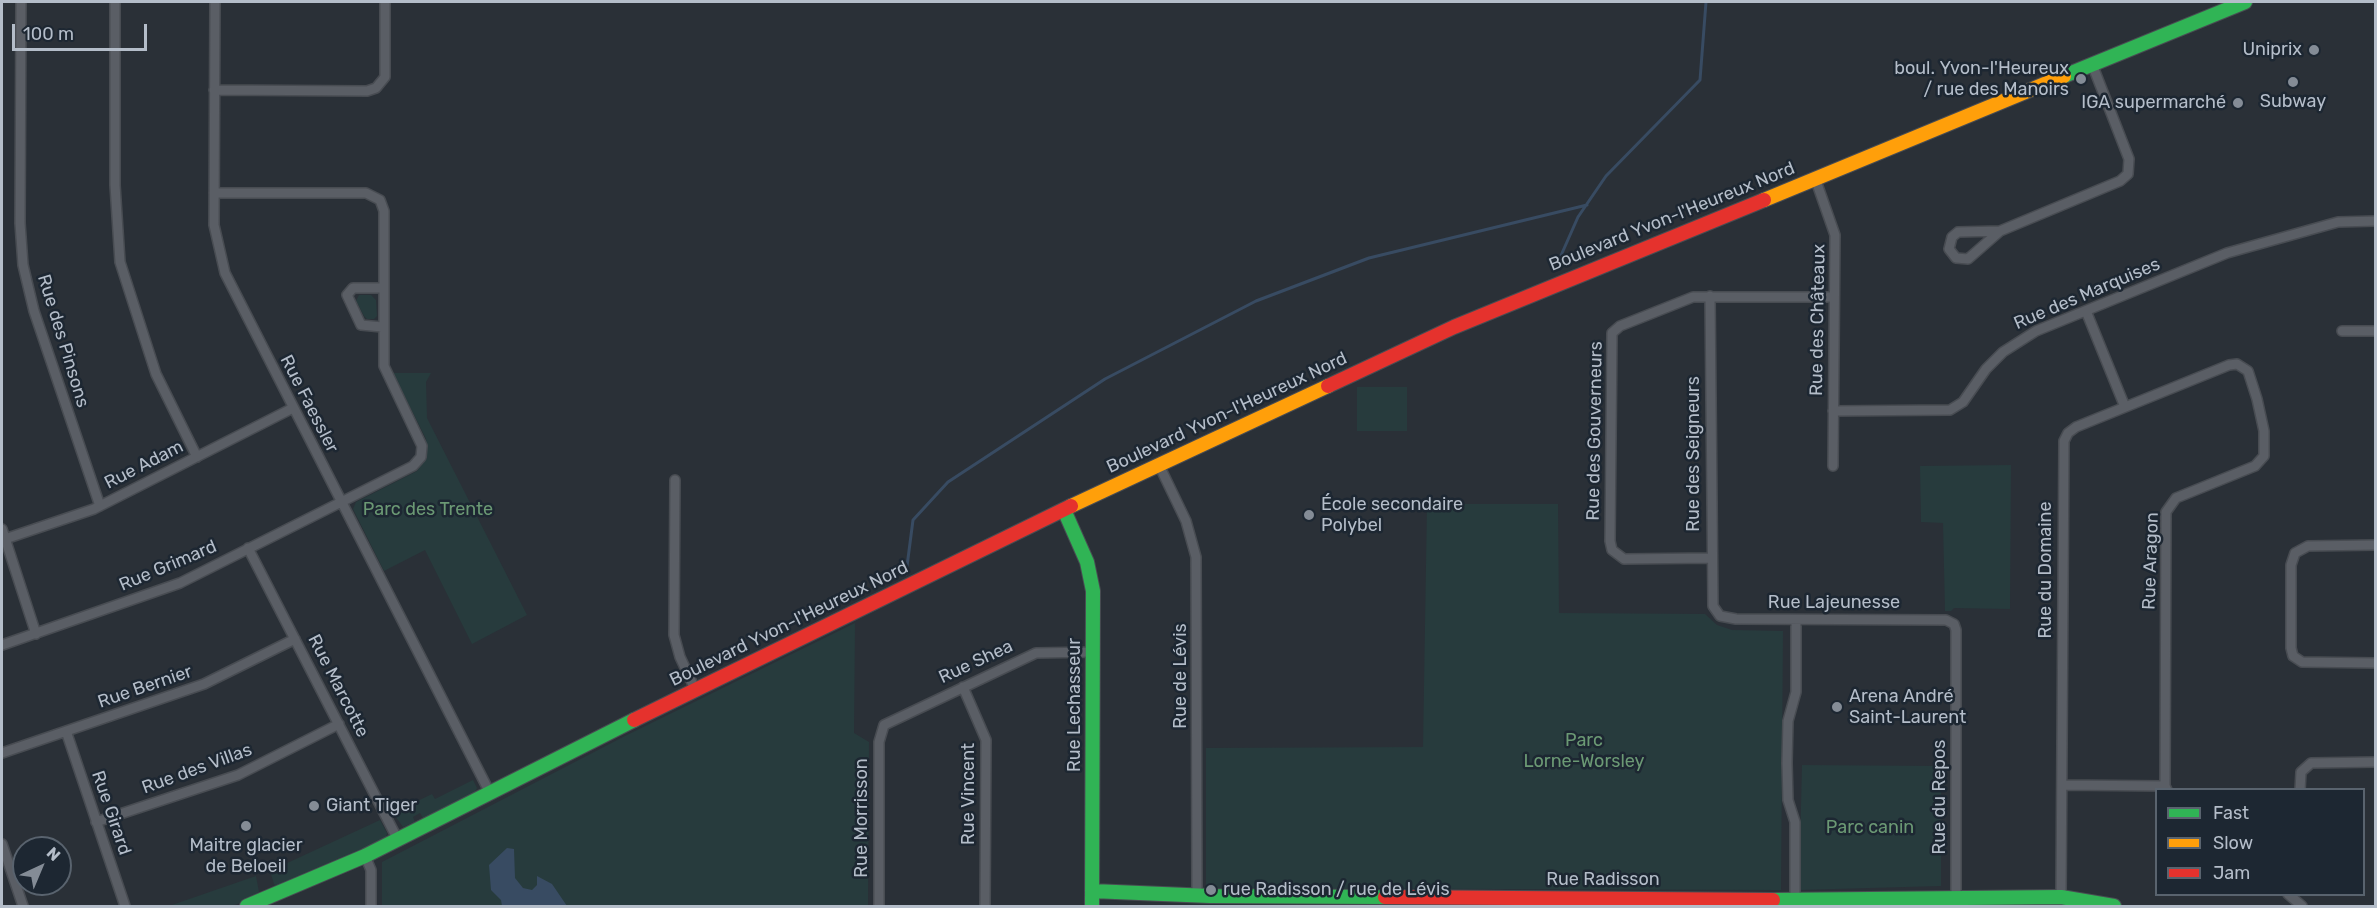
<!DOCTYPE html>
<html>
<head>
<meta charset="utf-8">
<style>
  body { margin:0 }
  #map { position:relative; width:2377px; height:908px; overflow:hidden; background:#2a3037; font-family:Rubik,sans-serif }
  canvas { display:block }
  .frame { position:absolute; inset:0; border:3px solid #b4bdc9; pointer-events:none }
  .legend { position:absolute; left:2155px; top:788px; width:210px; height:108px; box-sizing:border-box; background:#1d2732; border:2px solid #59636e; margin:0; padding:8px 10px; list-style:none; font-size:18px; color:#b4bdc9 }
  .legend li { display:flex; align-items:center; gap:12px; height:30px }
  .legend b { width:30px; border:2px solid #59636e }
  .north { position:absolute; left:12px; top:836px; width:60px; height:60px; box-sizing:border-box; background:#1d2732; border:2px solid #59636e; border-radius:50%; rotate:44deg; font-size:16px; font-weight:700; line-height:24px; text-align:center; color:#b4bdc9 }
  .north::after { content:''; display:block; margin:auto; width:21px; height:27px; background:#848c96; clip-path:polygon(50% 0,100% 100%,50% 72%,0 100%) }
  .scale { position:absolute; left:12px; top:24px; width:135px; height:27px; box-sizing:border-box; border:3px solid #b4bdc9; border-top:0; padding-left:8px; font-size:18px; line-height:21px; white-space:nowrap; color:#b4bdc9; -webkit-text-stroke:4px #1d2732; paint-order:stroke }
</style>
</head>
<body>
<div id="map">
<canvas width="2377" height="908"></canvas>
<div class="frame"></div>
<ul class="legend">
<li><b style="height:8px;background:#30b455"></b>Fast</li>
<li><b style="height:8px;background:#ff9f0a"></b>Slow</li>
<li><b style="height:8px;background:#e5322d"></b>Jam</li>
</ul>
<div class="north">N</div>
<div class="scale">100 m</div>
</div>
<script>
const c = document.querySelector('canvas').getContext('2d');
c.lineJoin = 'round';
function fill(path, color) {
  c.fillStyle = color;
  c.fill(path, 'evenodd');
}
function shape(rows) {
  const path = new Path2D();
  for (const r of rows) {
    path.moveTo(r[0], r[1]);
    for (let i = 2; i < r.length; i += 2) path.lineTo(r[i], r[i + 1]);
  }
  return path;
}
function trace(path, color, width, dash) {
  c.strokeStyle = color;
  c.lineWidth = width;
  c.lineCap = dash ? 'butt' : 'round';
  c.setLineDash(dash || []);
  c.stroke(path);
}
function drawText(font, color, halo, rows, align = 'center') {
  c.font = font + ' Rubik,sans-serif';
  c.lineWidth = 5;
  c.setLineDash([]);
  c.textBaseline = 'middle';
  c.strokeStyle = halo;
  c.fillStyle = color;
  for (const [text, x, y, turn = 0] of rows) {
    c.save();
    c.translate(x, y);
    c.rotate((+turn || 0) * Math.PI / 180);
    c.textAlign = isNaN(turn) ? turn : align;
    if (halo) c.strokeText(text, 0, 0);
    c.fillText(text, 0, 0);
    c.restore();
  }
}
fill(shape([
  [359,295,371,295,376,300,377,316,374,319,367,319,364,316,356,301],
  [393,373,431,373,426,382,427,418,527,615,472,644,425,550,384,571,353,509,356,502,417,471,427,458,426,439],
  [1357,387,1407,387,1407,431,1357,431],
  [2011,465,2010,609,1954,608,1951,611,1945,611,1943,523,1921,522,1920,466],
  [1427,504,1558,504,1559,613,1705,614,1717,625,1732,630,1783,631,1781,890,1206,888,1206,748,1423,747],
  [855,623,854,733,869,742,868,906,382,906,382,862,625,736],
  [1802,765,1941,766,1941,886,1799,890],
  [473,780,477,788,474,794,424,820,420,813,413,817,415,822,403,827,393,813,432,794,435,799],
  [380,820,387,833,386,838,336,864,277,886,274,884,270,871],
  [256,876,259,892,241,903,230,906,169,906]
]), '#273b3d');
fill(shape([
  [507,848,514,849,515,878,523,888,532,890,537,885,537,876,552,884,567,906,502,906,501,900,491,890,489,865]
]), '#384b62');
trace(shape([
  [1555,269,1578,217,1606,176,1700,80,1706,2],
  [906,574,913,520,948,482,1105,379,1256,301,1369,258,1587,205]
]), '#384b62', 3);
const street = shape([
  [21,2,20,223,23,265,34,311,100,506],
  [115,2,115,185,120,262,156,374,197,457],
  [215,2,214,225,225,273,490,793],
  [214,90,367,91,376,88,385,77,385,2],
  [1815,178,1835,235,1833,466],
  [2000,231,1958,232,1952,237,1949,249,1956,258,1968,259,2000,231,2120,181,2128,174,2129,159,2092,64],
  [1710,296,1713,606,1720,616,1736,619,1946,620,1954,624,1956,630,1956,898],
  [2086,311,2125,407],
  [382,327,361,325,347,295,353,288,383,288],
  [2342,331,2376,331],
  [1833,411,1950,410,1963,402,1986,369,2003,352,2036,331,2227,253,2338,222,2376,221],
  [1159,465,1186,521,1196,557,1197,894],
  [675,480,674,635,680,657,695,689],
  [2,529,36,634],
  [5,539,94,509,293,408],
  [2376,545,2308,546,2295,553,2291,565,2291,648,2293,656,2302,662,2376,663],
  [248,548,398,840],
  [1711,558,1624,559,1612,550,1610,541,1612,333,1620,326,1693,297,1834,297],
  [2,645,180,583,413,466,421,457,422,446,384,366,384,211,380,200,366,193,214,193],
  [963,687,986,740,985,906],
  [66,731,125,906],
  [2,753,204,684,295,639],
  [2062,785,2165,786,2167,790],
  [2300,790,2301,772,2311,763,2376,762],
  [96,822,238,775,339,724],
  [2,844,23,906],
  [365,856,371,870,371,906],
  [2288,894,2302,906],
  [2061,897,2064,441,2068,433,2076,427,2229,365,2237,364,2248,371,2257,399,2264,431,2264,456,2255,466,2176,498,2166,512,2165,786],
  [1795,899,1795,822,1788,800,1787,763,1788,721,1796,692,1796,620],
  [879,906,879,742,884,725,1036,653,1094,652]
]);
const fast = shape([
  [2064,76,2245,2],
  [1064,510,1087,562,1093,591,1092,906],
  [1092,891,1210,896,1385,897],
  [1773,900,2061,897,2114,906],
  [247,906,365,856,634,720]
]);
const slow = shape([
  [1764,200,2064,76],
  [1071,506,1328,386]
]);
const jam = shape([
  [1328,386,1454,327,1764,200],
  [634,720,1071,506],
  [1385,897,1773,900]
]);
trace(street, '#484c52', 12);
trace(fast, '#484c52', 16);
trace(slow, '#484c52', 16);
trace(jam, '#484c52', 16);
trace(street, '#5a5e65', 9);
trace(fast, '#30b455', 14);
trace(slow, '#ff9f0a', 14);
trace(jam, '#e5322d', 14);
for (const [x, y, r, color] of [
  [2314,50,6,"#848c96"],
  [2081,79,6,"#848c96"],
  [2293,82,6,"#848c96"],
  [2238,103,6,"#848c96"],
  [1309,515,6,"#848c96"],
  [1837,707,6,"#848c96"],
  [314,806,6,"#848c96"],
  [246,826,6,"#848c96"],
  [1211,890,6,"#848c96"]
]) {
  const dot = new Path2D();
  dot.arc(x, y, r, 0, 2 * Math.PI);
  c.fillStyle = color;
  c.fill(dot);
  trace(dot, '#1d2732', 2);
}
drawText('18px', '#b4bdc9', '#1d2732', [
  ["Uniprix",2302,50,"right"],
  ["boul. Yvon-l'Heureux",2069,69,"right"],
  ["/ rue des Manoirs",2069,90,"right"],
  ["Subway",2293,102,"center"],
  ["IGA supermarché",2226,103,"right"],
  ["École secondaire",1321,505],
  ["Polybel",1321,526],
  ["Arena André",1849,697],
  ["Saint-Laurent",1849,718],
  ["Giant Tiger",326,806],
  ["Maitre glacier",246,846,"center"],
  ["de Beloeil",246,867,"center"],
  ["rue Radisson / rue de Lévis",1223,890]
], 'left');
drawText('18px', '#b4bdc9', '#1d2732', [
  ["Boulevard Yvon-l'Heureux Nord",1672,217,-22],
  ["Rue des Marquises",2087,294,-23],
  ["Rue des Châteaux",1818,320,-89],
  ["Rue des Pinsons",63,341,73],
  ["Rue Faessler",309,404,63],
  ["Boulevard Yvon-l'Heureux Nord",1227,413,-25],
  ["Rue des Gouverneurs",1595,431,-89],
  ["Rue des Seigneurs",1694,454,-90],
  ["Rue Adam",144,465,-27],
  ["Rue Aragon",2151,561,-88],
  ["Rue Grimard",168,566,-23],
  ["Rue du Domaine",2046,570,-90],
  ["Rue Lajeunesse",1834,603],
  ["Boulevard Yvon-l'Heureux Nord",789,624,-26],
  ["Rue Shea",976,662,-25],
  ["Rue de Lévis",1181,676,-90],
  ["Rue Marcotte",338,686,63],
  ["Rue Bernier",145,687,-19],
  ["Rue Lechasseur",1075,705,-90],
  ["Rue des Villas",197,769,-20],
  ["Rue Vincent",969,794,-90],
  ["Rue du Repos",1940,797,-90],
  ["Rue Girard",111,813,71],
  ["Rue Morrisson",862,818,-90],
  ["Rue Radisson",1603,880]
]);
drawText('18px', '#6b9974', '#1d2732', [
  ["Parc des Trente",428,510],
  ["Parc",1584,741],
  ["Lorne-Worsley",1584,762],
  ["Parc canin",1870,828]
]);
</script>
</body>
</html>
